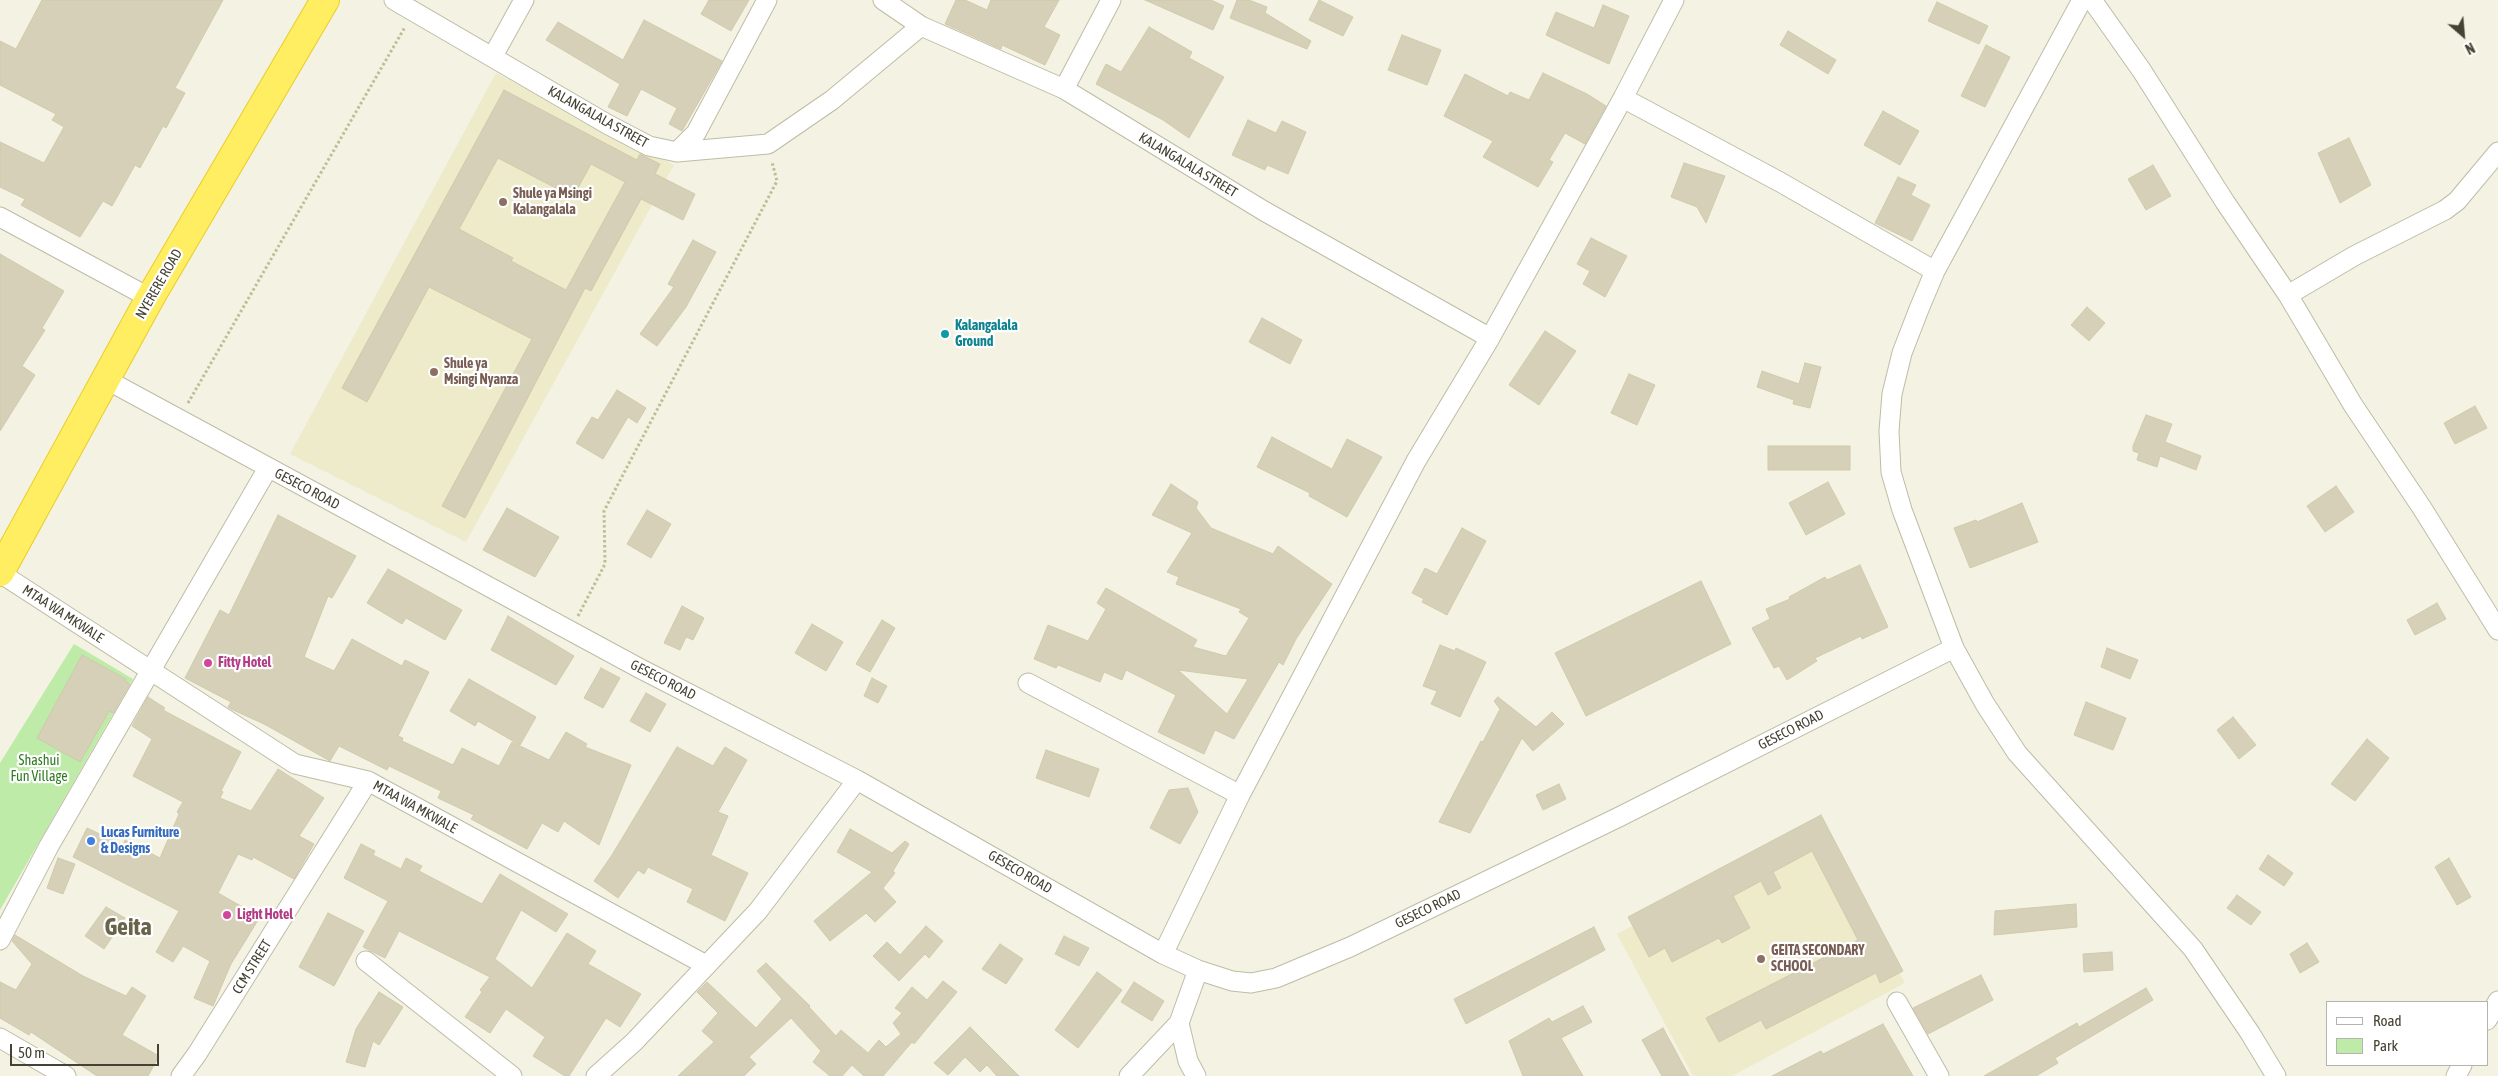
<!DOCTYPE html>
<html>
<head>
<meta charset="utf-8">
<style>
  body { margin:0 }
  #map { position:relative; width:2498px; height:1076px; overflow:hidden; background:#f3f2e3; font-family:"Asap Condensed",sans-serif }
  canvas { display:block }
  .legend { position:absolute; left:2326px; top:1001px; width:162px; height:65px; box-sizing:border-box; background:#fff; border:1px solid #b5b3ad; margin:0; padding:6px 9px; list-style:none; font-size:15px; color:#454233 }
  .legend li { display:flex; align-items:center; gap:10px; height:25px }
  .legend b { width:25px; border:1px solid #b5b3ad }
  .north { position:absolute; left:2438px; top:10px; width:50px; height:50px; -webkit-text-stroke:4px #fff; paint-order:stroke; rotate:153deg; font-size:14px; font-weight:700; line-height:20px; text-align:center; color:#454233 }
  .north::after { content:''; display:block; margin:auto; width:18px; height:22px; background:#454233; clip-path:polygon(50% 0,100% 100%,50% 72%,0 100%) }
  .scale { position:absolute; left:10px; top:1044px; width:149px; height:22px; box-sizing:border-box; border:2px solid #454233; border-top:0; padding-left:6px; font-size:15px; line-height:18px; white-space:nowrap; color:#454233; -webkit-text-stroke:4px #fff; paint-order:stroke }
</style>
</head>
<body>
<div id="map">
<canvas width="2498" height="1076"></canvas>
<ul class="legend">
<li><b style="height:6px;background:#fff"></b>Road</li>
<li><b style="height:14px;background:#beeba7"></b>Park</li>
</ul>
<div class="north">N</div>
<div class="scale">50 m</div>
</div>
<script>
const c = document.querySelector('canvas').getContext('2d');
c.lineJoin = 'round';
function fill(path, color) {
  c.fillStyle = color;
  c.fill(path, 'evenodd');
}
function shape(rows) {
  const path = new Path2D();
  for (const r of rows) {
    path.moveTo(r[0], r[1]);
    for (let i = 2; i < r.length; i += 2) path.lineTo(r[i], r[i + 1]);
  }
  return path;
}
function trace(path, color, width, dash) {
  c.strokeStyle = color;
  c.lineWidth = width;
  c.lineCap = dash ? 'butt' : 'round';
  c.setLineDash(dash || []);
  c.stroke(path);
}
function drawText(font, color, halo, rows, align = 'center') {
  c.font = font + ' "Asap Condensed",sans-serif';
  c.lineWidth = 4.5;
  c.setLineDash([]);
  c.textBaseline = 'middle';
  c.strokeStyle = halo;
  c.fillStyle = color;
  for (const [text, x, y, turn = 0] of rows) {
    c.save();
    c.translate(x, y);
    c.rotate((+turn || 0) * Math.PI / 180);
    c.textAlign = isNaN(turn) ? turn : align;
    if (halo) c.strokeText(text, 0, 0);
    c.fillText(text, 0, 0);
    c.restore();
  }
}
fill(shape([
  [496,73,674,165,466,542,290,454],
  [1820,825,1905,983,1732,1076,1693,1076,1617,934]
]), '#eeebcb');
fill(shape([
  [74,644,133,679,0,910,0,763]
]), '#beeba7');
const building = shape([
  [42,0,223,0,175,88,185,93,166,128,163,126,140,168,135,165,112,206,103,201,80,237,21,205,25,199,0,187,0,142,44,163,64,127,52,120,56,114,0,85,0,41,16,49,42,0],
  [709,0,749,0,731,31,701,14,709,0],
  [956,0,965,0,987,10,991,0,1059,0,1044,27,1060,35,1045,65,1002,45,1001,49,945,24,956,0],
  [1145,0,1211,0,1224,6,1213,30,1145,0],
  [1237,0,1249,0,1267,7,1265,13,1311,41,1307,49,1230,18,1237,0],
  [1319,0,1353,17,1343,36,1309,20,1319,0],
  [1937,2,1988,26,1979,44,1928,21,1937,2],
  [1603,5,1629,16,1609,64,1546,35,1556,12,1594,28,1603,5],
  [644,20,722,61,682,131,669,124,677,108,641,89,627,116,608,107,620,84,546,40,558,22,623,60,644,20],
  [1149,27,1192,52,1189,58,1224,77,1189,138,1163,120,1096,84,1106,64,1121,72,1149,27],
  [1788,31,1836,60,1828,74,1780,45,1788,31],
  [1402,35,1441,50,1427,85,1388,70,1402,35],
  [1986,45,2010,57,1985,107,1961,96,1986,45],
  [1543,73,1587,94,1606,106,1585,144,1565,133,1549,160,1553,162,1538,187,1483,157,1493,141,1444,116,1465,74,1508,96,1510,92,1529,100,1543,73],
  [504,90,637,160,640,154,660,164,655,174,695,194,683,220,641,199,591,291,585,288,465,518,442,506,532,339,429,287,367,402,342,388,504,90],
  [498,158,573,197,591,164,625,182,566,290,511,261,513,258,459,229,498,158],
  [1883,111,1919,131,1900,165,1864,145,1883,111],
  [1248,120,1276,133,1282,121,1306,132,1288,174,1267,165,1265,170,1232,155,1248,120],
  [2349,138,2371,185,2340,203,2318,153,2349,138],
  [1684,163,1725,176,1706,223,1697,207,1671,197,1684,163],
  [2153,165,2171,196,2146,210,2128,179,2153,165],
  [1898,177,1916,185,1911,195,1930,205,1912,241,1875,223,1898,177],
  [1591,238,1627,256,1605,297,1583,284,1590,271,1577,264,1591,238],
  [693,240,716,252,686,307,657,346,640,334,674,287,668,284,693,240],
  [0,254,64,291,42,328,45,330,22,366,35,375,0,431,0,254],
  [2087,307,2105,323,2089,341,2071,325,2087,307],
  [1262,318,1302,340,1290,364,1249,342,1262,318],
  [1545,331,1576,351,1539,405,1509,385,1545,331],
  [1805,363,1821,367,1810,408,1793,404,1794,400,1757,387,1762,371,1799,384,1805,363],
  [1629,374,1655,385,1637,425,1611,413,1629,374],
  [617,390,646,408,637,423,628,417,603,459,576,443,592,417,598,420,617,390],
  [2475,406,2487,428,2455,444,2444,423,2475,406],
  [2146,415,2172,424,2165,442,2201,456,2196,470,2160,456,2157,467,2137,460,2139,453,2133,451,2133,446,2146,415],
  [1272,437,1332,469,1347,439,1382,457,1347,517,1309,496,1310,493,1257,467,1272,437],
  [1768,446,1850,446,1850,470,1768,470,1768,446],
  [1828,482,1845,514,1806,535,1789,503,1828,482],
  [1171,484,1198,502,1196,508,1211,528,1273,554,1278,546,1332,584,1296,639,1283,665,1279,662,1234,739,1215,730,1204,754,1158,732,1176,695,1126,670,1122,680,1104,672,1100,682,1058,665,1056,668,1034,659,1048,625,1088,641,1106,609,1097,603,1106,588,1197,640,1193,647,1226,656,1249,618,1239,612,1241,609,1176,584,1179,577,1167,572,1192,533,1152,515,1171,484],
  [1178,670,1248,679,1227,714,1178,670],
  [2336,486,2354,512,2325,532,2307,506,2336,486],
  [2022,503,2038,542,1970,568,1954,528,1976,520,1977,522,2022,503],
  [507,508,559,537,535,577,483,550,507,508],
  [647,510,671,524,651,558,627,544,647,510],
  [278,515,356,556,332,598,328,596,304,657,334,671,352,639,402,666,405,660,429,672,398,736,403,738,402,741,453,765,462,748,499,766,512,742,549,760,566,732,587,744,585,747,631,765,599,845,564,821,558,832,542,823,527,849,471,819,474,815,438,798,441,791,389,766,387,770,339,746,330,761,264,724,231,709,228,707,231,702,185,678,220,610,229,615,278,515],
  [1462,528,1486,541,1447,615,1422,602,1424,599,1412,593,1425,568,1437,574,1462,528],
  [1860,565,1888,627,1862,639,1861,636,1815,658,1817,661,1787,680,1779,666,1774,668,1752,628,1770,619,1766,609,1790,599,1789,597,1825,577,1827,580,1860,565],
  [388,569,462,610,445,640,406,618,402,624,367,603,388,569],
  [1701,581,1731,644,1586,716,1555,653,1701,581],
  [2437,603,2446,619,2415,635,2407,620,2437,603],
  [682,606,704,618,693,640,686,637,680,650,664,643,682,606],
  [508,616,574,656,556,685,491,650,508,616],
  [882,620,895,628,870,672,856,664,882,620],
  [812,624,843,642,826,671,795,653,812,624],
  [1440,645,1455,651,1456,648,1486,662,1460,717,1431,704,1437,691,1423,686,1440,645],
  [2107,648,2138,660,2130,679,2101,667,2107,648],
  [82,655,126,679,125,681,130,684,113,713,109,711,80,762,37,738,82,655],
  [601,668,620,678,603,708,584,698,601,668],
  [872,678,887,686,878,703,864,696,872,678],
  [469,679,536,717,520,745,478,721,475,726,450,711,469,679],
  [646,693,666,704,650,732,630,721,646,693],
  [148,697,165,708,163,710,241,752,221,791,223,792,220,798,251,811,278,769,324,798,299,836,314,844,294,879,253,857,252,860,238,854,218,893,260,917,231,964,213,1006,194,998,210,961,183,946,173,962,156,952,179,911,73,857,87,828,123,845,125,840,160,858,179,814,177,812,183,802,133,776,152,739,132,726,148,697],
  [1498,697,1536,727,1552,712,1564,724,1533,751,1522,738,1470,833,1439,822,1481,741,1483,742,1500,709,1494,701,1498,697],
  [2086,702,2126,718,2113,750,2074,735,2086,702],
  [2233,717,2256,745,2239,759,2217,730,2233,717],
  [2367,739,2389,758,2355,801,2331,784,2367,739],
  [677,747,713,766,725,747,747,760,718,812,728,816,711,855,748,873,725,921,687,902,693,889,648,867,644,874,638,870,618,898,594,881,612,855,677,747],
  [1046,750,1099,769,1089,797,1036,778,1046,750],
  [1559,784,1566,799,1543,810,1536,795,1559,784],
  [1188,788,1198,812,1180,844,1150,828,1169,790,1188,788],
  [1821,815,1903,971,1880,983,1876,973,1766,1029,1761,1020,1719,1042,1706,1018,1858,940,1812,851,1773,872,1781,888,1768,895,1761,881,1733,896,1750,928,1722,943,1719,938,1672,962,1665,948,1649,957,1628,917,1821,815],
  [850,829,892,853,905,841,909,844,893,871,895,873,883,888,896,902,875,922,866,913,830,941,814,921,872,872,837,852,850,829],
  [361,844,375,851,373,855,401,869,406,858,422,866,419,871,482,904,500,874,568,914,556,932,521,910,495,959,532,988,567,933,596,951,588,964,641,994,620,1027,606,1018,569,1076,565,1076,533,1056,545,1037,506,1009,490,1033,465,1017,482,992,480,990,490,977,399,931,385,958,363,947,388,901,344,878,361,844],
  [2268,855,2293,873,2284,886,2259,869,2268,855],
  [58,858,75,864,63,894,47,888,58,858],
  [2449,858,2471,897,2457,905,2435,867,2449,858],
  [2237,895,2261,912,2251,925,2227,908,2237,895],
  [2076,904,2077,927,1994,935,1995,911,2076,904],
  [106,907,125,918,104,949,85,936,106,907],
  [328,913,364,931,334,986,299,967,328,913],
  [926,926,943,941,929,958,925,954,899,981,873,956,887,942,900,955,926,926],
  [1594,927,1605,950,1466,1024,1454,999,1594,927],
  [15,935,83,976,126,996,132,987,146,996,122,1035,159,1056,148,1076,97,1076,31,1032,29,1035,0,1018,0,982,16,990,32,964,12,941,15,935],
  [1064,936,1089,948,1079,966,1055,954,1064,936],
  [2307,943,2319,962,2300,973,2290,954,2307,943],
  [1000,944,1023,959,1006,984,982,969,1000,944],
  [2112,952,2113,970,2084,972,2083,954,2112,952],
  [766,963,810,1006,809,1007,836,1036,841,1030,868,1053,879,1040,886,1047,901,1034,893,1023,902,1013,895,1008,912,987,927,1000,943,981,957,992,914,1044,912,1042,883,1076,864,1076,852,1065,842,1076,830,1076,813,1062,821,1051,791,1018,749,1057,756,1064,744,1076,678,1076,714,1042,702,1031,718,1013,697,992,707,982,756,1028,782,999,757,971,766,963],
  [1097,972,1122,990,1078,1048,1055,1030,1097,972],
  [1981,975,1993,1000,1928,1034,1913,1008,1981,975],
  [1134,982,1164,1001,1152,1021,1121,1002,1134,982],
  [2146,988,2153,1000,2055,1058,2058,1063,2036,1076,1984,1076,2077,1023,2079,1027,2146,988],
  [379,992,403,1007,379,1045,373,1041,365,1067,346,1062,356,1029,379,992],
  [1583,1006,1592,1022,1561,1038,1583,1076,1523,1076,1509,1041,1549,1018,1552,1022,1583,1006],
  [1883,1024,1913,1076,1772,1076,1821,1051,1823,1054,1883,1024],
  [970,1027,1019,1076,997,1076,987,1065,980,1072,965,1057,948,1075,934,1063,970,1027],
  [1663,1028,1689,1076,1662,1076,1642,1040,1663,1028]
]);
fill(building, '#d5d0b7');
trace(building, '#d1caaa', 1);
const minor = shape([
  [394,0,607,124,649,146,677,152,696,133,767,0],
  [883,0,921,26,1064,89,1264,211,1490,338],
  [2082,0,1935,271,1919,309,1902,353,1892,394,1889,431,1891,472,1902,510,1954,648,1985,704,2017,753,2193,949,2250,1033,2276,1076],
  [2092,0,2142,71,2225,202,2288,295,2353,405,2422,508,2498,630],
  [493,56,524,0],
  [1064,89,1111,0],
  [1623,98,1780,182,1935,271],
  [677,152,768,144,832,100,921,26],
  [0,217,150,298],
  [2288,295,2354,256,2445,210,2457,201,2498,152],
  [107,380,639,668,857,780,1163,954,1198,970,1232,981,1251,983,1276,978,1350,947,1619,817,1954,648],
  [0,573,295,764,368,781,706,965],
  [1028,683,1240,795],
  [0,940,49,846,268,468],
  [1163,954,1240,795,1416,461,1490,338,1623,98,1674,0],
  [366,961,512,1076],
  [1897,1002,1939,1076],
  [2487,1020,2498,1001],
  [0,1038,66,1076],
  [181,1076,197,1054,368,781],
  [596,1076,634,1042,758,911,857,780],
  [1129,1076,1179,1023],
  [1196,1076,1188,1061,1179,1023,1198,970],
  [2456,1076,2462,1065]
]);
const highway = shape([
  [0,572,150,298,325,0]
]);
trace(minor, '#bfbca5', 21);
trace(highway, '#eacd26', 30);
trace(shape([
  [188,403,405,27],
  [578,616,605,564,604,511,777,181,772,162]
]), '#c2bc95', 3, [2.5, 2.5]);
trace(minor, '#fff', 19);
trace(highway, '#ffed62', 28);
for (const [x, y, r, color] of [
  [503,202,5,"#8d6e63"],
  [945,334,5,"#0f9aa8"],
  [434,372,5,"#8d6e63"],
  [208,663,5,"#d1479c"],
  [91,841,5,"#3f7fe0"],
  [227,915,5,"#d1479c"],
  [1761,959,5,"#8d6e63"]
]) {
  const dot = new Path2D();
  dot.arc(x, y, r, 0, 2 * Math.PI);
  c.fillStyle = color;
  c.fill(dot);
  trace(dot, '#fff', 2);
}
drawText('14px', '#454233', '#fff', [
  ["KALANGALALA STREET",598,117,29],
  ["KALANGALALA STREET",1188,165,31],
  ["NYERERE ROAD",159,284,-60],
  ["GESECO ROAD",307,489,28],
  ["MTAA WA MKWALE",63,614,33],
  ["GESECO ROAD",663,680,27],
  ["GESECO ROAD",1791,730,-27],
  ["MTAA WA MKWALE",415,807,29],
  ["GESECO ROAD",1020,872,30],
  ["GESECO ROAD",1428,909,-26],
  ["CCM STREET",252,967,-58]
]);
drawText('bold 14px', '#785e54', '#fff', [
  ["Shule ya Msingi",513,194],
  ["Kalangalala",513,210],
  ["Shule ya",444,364],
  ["Msingi Nyanza",444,380],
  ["GEITA SECONDARY",1771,951],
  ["SCHOOL",1771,967]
], 'left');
drawText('bold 14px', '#0d838f', '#fff', [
  ["Kalangalala",955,326],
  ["Ground",955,342]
], 'left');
drawText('bold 14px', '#b23c85', '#fff', [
  ["Fitty Hotel",218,663],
  ["Light Hotel",237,915]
], 'left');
drawText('14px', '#307b22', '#fff', [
  ["Shashui",39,761],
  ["Fun Village",39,777]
]);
drawText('bold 14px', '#366cbe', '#fff', [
  ["Lucas Furniture",101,833],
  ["& Designs",101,849]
], 'left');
drawText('bold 24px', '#696349', '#fff', [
  ["Geita",128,927]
]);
</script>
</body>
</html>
